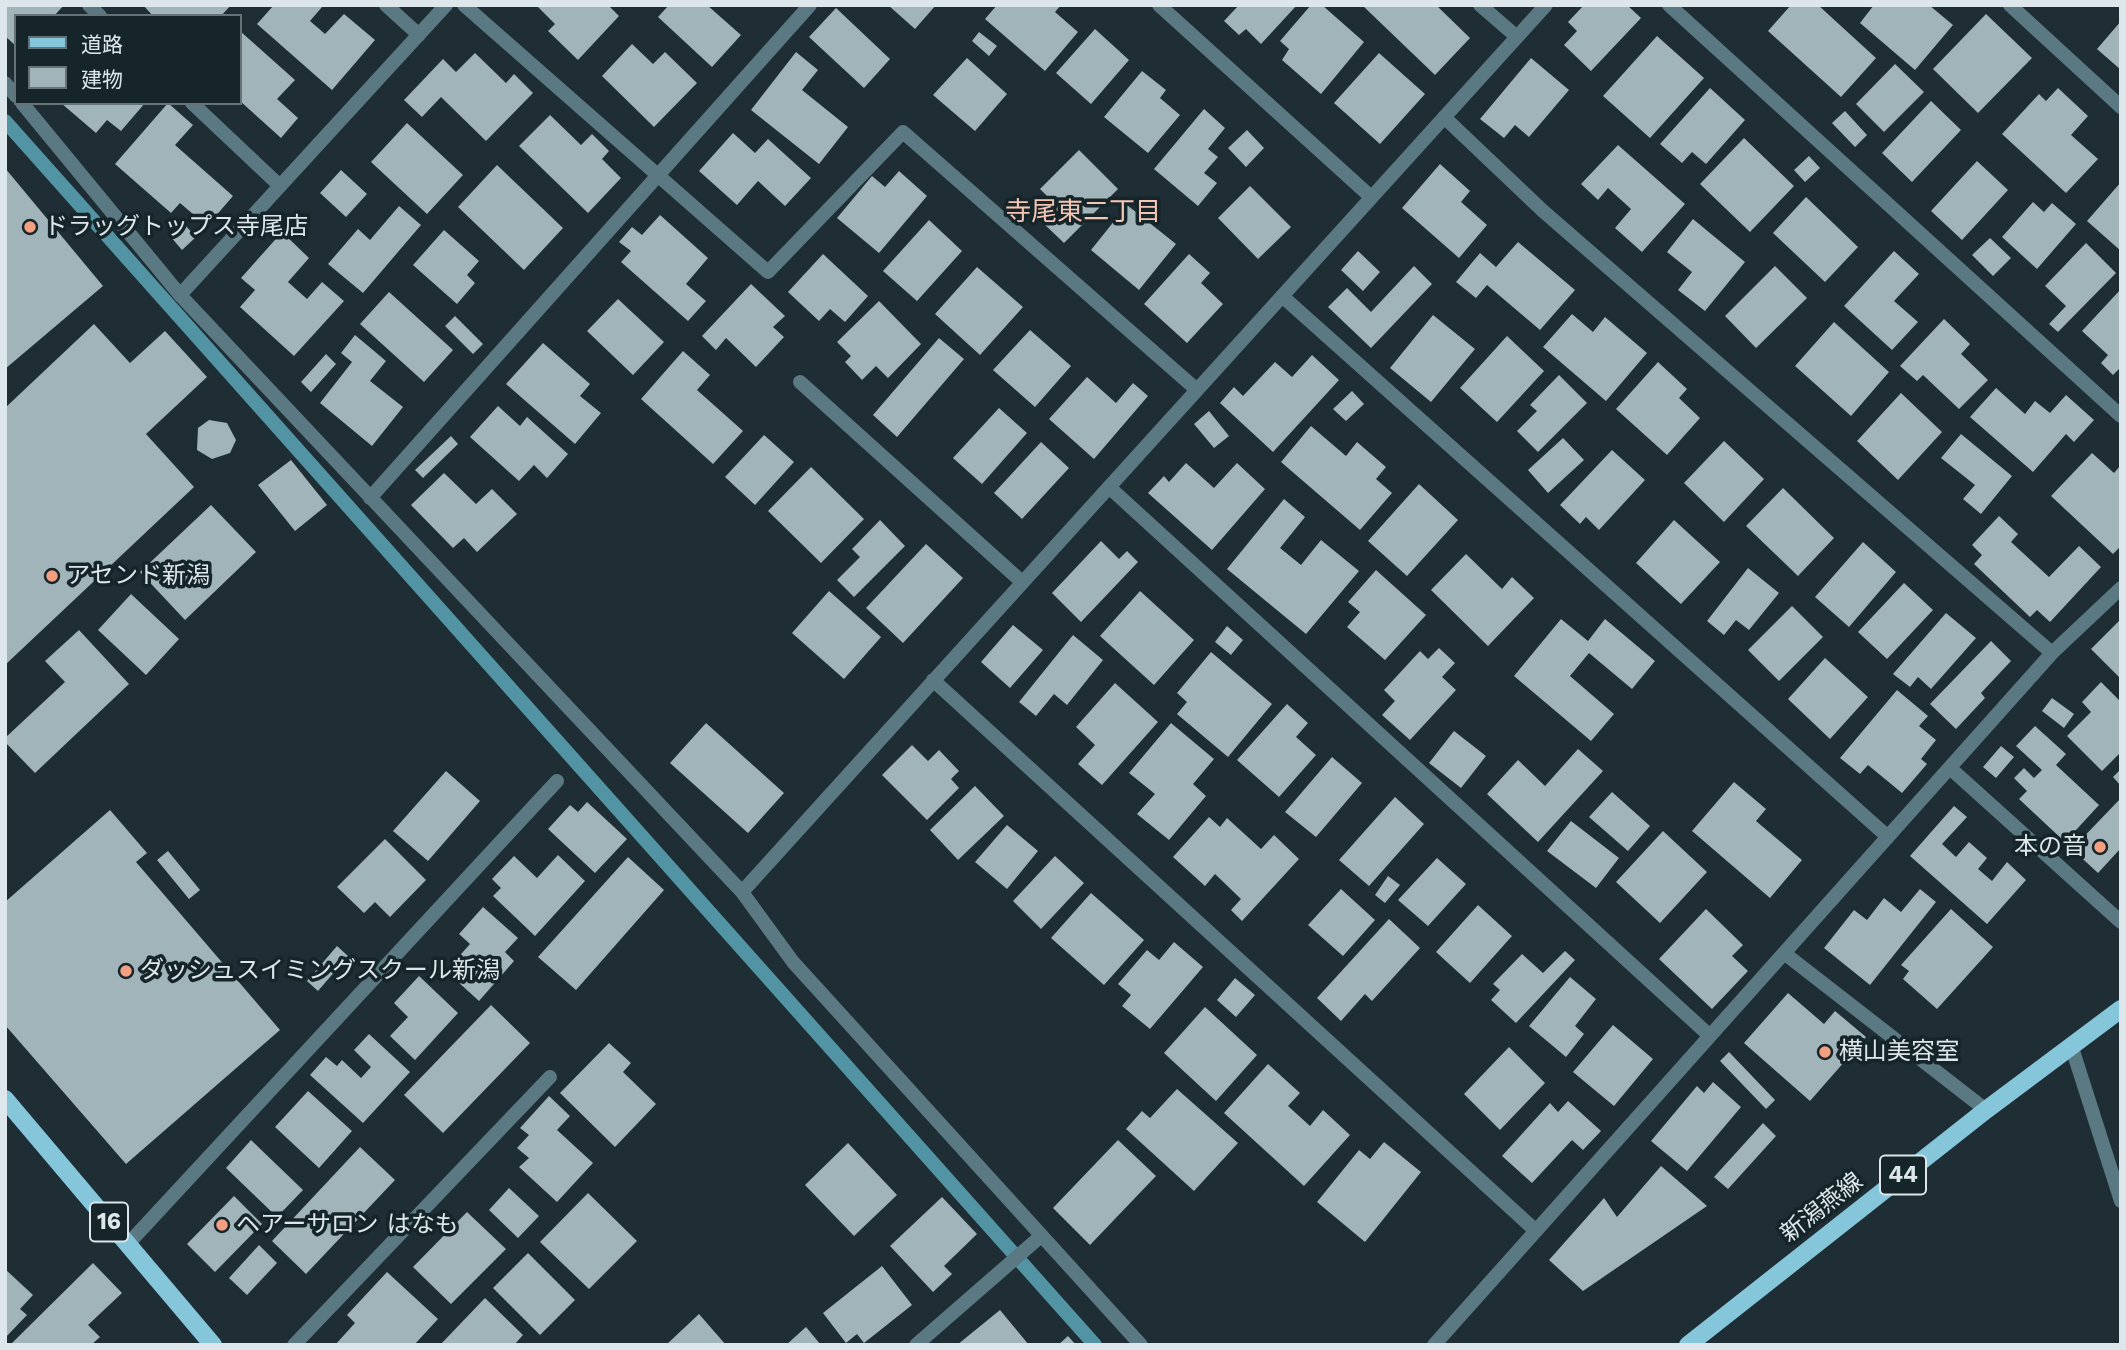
<!DOCTYPE html>
<html>
<head>
<meta charset="utf-8">
<style>
  body { margin:0 }
  #map { position:relative; width:2126px; height:1350px; overflow:hidden; background:#1e2e34; font-family:"Work Sans","Noto Sans JP",sans-serif }
  canvas { display:block }
  .frame { position:absolute; inset:0; border:7px solid #dde7eb; pointer-events:none }
  .legend { position:absolute; left:14px; top:14px; width:228px; height:91px; box-sizing:border-box; background:#15252a; border:2px solid #657377; margin:0; padding:9px 12px; list-style:none; font-size:21px; color:#dde7eb }
  .legend li { display:flex; align-items:center; gap:14px; height:35px }
  .legend b { width:35px; border:2px solid #657377 }
</style>
</head>
<body>
<div id="map">
<canvas width="2126" height="1350"></canvas>
<div class="frame"></div>
<ul class="legend">
<li><b style="height:9px;background:#85c6db"></b>道路</li>
<li><b style="height:19px;background:#a0b4ba"></b>建物</li>
</ul>
</div>
<script>
const c = document.querySelector('canvas').getContext('2d');
c.lineJoin = 'round';
function shape(rows) {
  const path = new Path2D();
  for (const r of rows) {
    path.moveTo(r[0], r[1]);
    for (let i = 2; i < r.length; i += 2) path.lineTo(r[i], r[i + 1]);
  }
  return path;
}
function trace(path, color, width, dash) {
  c.strokeStyle = color;
  c.lineWidth = width;
  c.lineCap = dash ? 'butt' : 'round';
  c.setLineDash(dash || []);
  c.stroke(path);
}
function fill(path, color) {
  c.fillStyle = color;
  c.fill(path, 'evenodd');
}
function drawText(font, color, halo, rows, align = 'center') {
  c.font = font + ' "Work Sans","Noto Sans JP",sans-serif';
  c.lineWidth = 7;
  c.setLineDash([]);
  c.textBaseline = 'middle';
  c.strokeStyle = halo;
  c.fillStyle = color;
  for (const [text, x, y, turn = 0] of rows) {
    c.save();
    c.translate(x, y);
    c.rotate((+turn || 0) * Math.PI / 180);
    c.textAlign = isNaN(turn) ? turn : align;
    if (halo) c.strokeText(text, 0, 0);
    c.fillText(text, 0, 0);
    c.restore();
  }
}
trace(shape([
  [5,121,1095,1345]
]), '#5293a4', 14);
fill(shape([
  [5,5,64,5,54,16,16,16,16,46,5,36],
  [143,5,231,5,221,16,153,16],
  [274,5,321,5,322,7,310,21,325,34,344,14,375,40,332,90,257,24],
  [536,5,608,5,619,16,578,60,548,31,555,24],
  [669,5,707,5,741,35,712,67,658,17],
  [888,5,936,5,915,29],
  [997,5,1061,5,1055,12,1078,32,1045,71,985,19],
  [1239,5,1297,5,1261,44,1246,29,1239,35,1224,21],
  [1311,5,1322,5,1364,42,1321,94,1282,60,1289,49,1280,41],
  [1362,5,1436,5,1470,38,1435,75],
  [1584,5,1627,5,1641,18,1591,71,1564,45,1577,31,1568,22],
  [1791,5,1818,5,1876,58,1841,97,1768,31],
  [1874,5,1929,5,1953,25,1915,70,1860,23],
  [836,8,890,59,864,88,809,37],
  [1986,14,2032,58,1978,113,1933,69],
  [2121,21,2121,70,2097,49],
  [1095,29,1129,60,1091,104,1056,73],
  [240,31,295,80,277,99,298,118,281,138,240,101],
  [979,32,997,46,989,56,972,41],
  [1657,36,1704,78,1650,138,1603,96],
  [632,44,653,64,665,52,697,83,654,127,602,76],
  [796,52,818,70,802,90,848,127,819,164,751,110],
  [475,53,506,83,514,74,533,93,486,141,441,97,422,117,404,100,443,59,456,72],
  [1379,53,1425,94,1380,144,1334,103],
  [967,58,1007,94,975,131,933,95],
  [1531,58,1569,90,1529,137,1515,125,1504,138,1480,119],
  [1895,64,1924,92,1884,132,1856,104],
  [1142,71,1166,90,1160,98,1180,115,1148,153,1104,117],
  [1710,88,1745,120,1706,164,1692,152,1682,163,1660,144],
  [2058,88,2088,116,2071,135,2098,159,2066,193,2002,134,2039,94,2046,101],
  [1931,101,1961,130,1912,182,1882,153],
  [61,103,145,103,121,131,107,120,96,133],
  [168,103,193,125,175,145,233,196,207,226,180,203,171,213,115,164],
  [1204,109,1225,128,1208,149,1218,157,1204,173,1217,183,1198,206,1154,169],
  [1845,111,1867,135,1855,147,1832,123],
  [550,115,581,145,592,134,609,151,602,159,621,178,588,213,519,146],
  [407,123,463,175,427,214,371,162],
  [1247,130,1264,148,1246,167,1228,148],
  [733,133,755,153,768,139,811,178,785,206,758,181,737,205,699,171],
  [1744,138,1794,186,1750,232,1700,184],
  [1618,145,1685,204,1642,252,1615,228,1631,209,1608,188,1598,200,1581,184],
  [1079,150,1118,189,1064,243,1041,221,1056,205,1040,189],
  [1809,156,1820,168,1805,182,1794,170],
  [1977,161,2008,190,1962,240,1931,211],
  [1440,164,1470,191,1461,202,1487,225,1459,258,1402,208],
  [497,165,563,228,524,270,458,207],
  [5,168,103,286,5,369],
  [341,170,367,194,346,217,320,193],
  [899,171,927,196,879,253,837,218,872,176,885,187],
  [2121,182,2121,251,2087,221],
  [1250,186,1291,227,1258,259,1218,218],
  [1806,197,1858,247,1825,282,1773,233],
  [2033,202,2044,212,2052,203,2076,224,2037,269,2002,237],
  [1127,205,1176,244,1139,290,1091,250],
  [399,206,421,225,363,293,328,264,358,229,370,240],
  [660,215,708,258,686,284,706,301,688,321,621,262,631,251,619,242,632,227,642,235],
  [1693,219,1745,262,1705,311,1678,290,1692,272,1667,252],
  [929,220,962,251,917,301,883,271],
  [184,224,196,237,182,250,170,236],
  [444,230,479,261,467,275,475,283,457,304,413,265],
  [282,232,309,258,288,282,307,299,322,282,344,301,294,356,240,307,255,290,241,278],
  [1990,238,2011,258,1993,276,1972,255],
  [1518,242,1575,290,1540,330,1487,285,1476,298,1456,282,1480,253,1496,267],
  [2086,243,2116,273,2058,332,2049,324,2066,306,2045,286],
  [1358,251,1380,272,1363,291,1341,270],
  [1894,251,1919,274,1894,301,1918,322,1892,350,1844,306],
  [823,254,868,296,845,322,830,309,819,321,788,292],
  [1189,254,1210,273,1201,283,1223,304,1187,343,1144,304],
  [1414,266,1432,284,1371,348,1328,307,1347,288,1371,312],
  [1775,266,1807,298,1756,348,1725,316],
  [977,267,1023,307,980,355,935,314],
  [751,284,785,316,773,327,784,337,756,367,726,338,716,350,702,336],
  [2121,289,2121,367,2113,375,2101,363,2108,355,2082,331],
  [389,292,453,350,424,382,360,324],
  [618,299,664,342,633,375,587,331],
  [879,301,921,344,888,378,876,366,862,380,845,362,851,356,837,342],
  [1572,314,1593,332,1605,317,1647,353,1606,401,1543,347],
  [1433,315,1475,349,1431,402,1390,368],
  [455,316,483,344,473,354,445,326],
  [1944,319,1970,344,1961,354,1988,380,1959,409,1923,375,1917,381,1900,366],
  [1834,322,1889,372,1851,416,1795,366],
  [94,324,130,363,165,331,207,377,146,434,194,487,5,665,5,408],
  [1030,330,1071,366,1035,407,993,370],
  [355,335,386,361,370,381,403,407,372,446,320,403,352,362,341,353],
  [1507,336,1544,371,1497,422,1460,388],
  [939,338,964,359,897,437,873,415],
  [543,343,590,384,580,396,601,413,575,444,506,384],
  [683,351,710,375,697,390,743,431,713,464,641,399],
  [326,354,336,364,311,392,301,382],
  [1312,355,1339,380,1273,452,1220,403,1234,387,1243,396,1275,362,1292,377],
  [1658,362,1687,389,1679,398,1700,418,1667,455,1616,409],
  [1559,375,1587,403,1538,452,1517,431,1537,411,1530,405],
  [1087,377,1116,403,1133,383,1148,396,1094,459,1049,419],
  [1996,388,2025,414,2035,401,2050,413,2066,395,2094,420,2074,442,2066,434,2033,472,1970,417],
  [1352,391,1364,404,1346,421,1333,409],
  [1901,393,1942,432,1898,480,1857,441],
  [498,406,520,426,527,417,568,454,547,478,534,465,519,481,470,437],
  [999,408,1027,433,982,484,953,458],
  [1209,411,1229,436,1214,448,1194,424],
  [209,420,227,423,236,440,230,453,212,459,197,450,198,428],
  [1311,426,1346,456,1357,442,1386,467,1376,479,1392,493,1360,530,1281,462],
  [1961,434,2012,476,1981,514,1963,499,1975,485,1941,458],
  [764,435,794,462,755,505,725,477],
  [451,436,458,444,423,478,415,470],
  [1563,438,1584,460,1548,493,1528,470],
  [1724,441,1764,479,1724,522,1684,483],
  [1041,442,1069,468,1022,519,994,493],
  [1612,450,1645,480,1599,530,1586,517,1580,524,1560,505],
  [2092,453,2114,473,2121,465,2121,546,2113,554,2051,496],
  [291,460,327,505,295,531,258,485],
  [1186,463,1214,488,1237,463,1265,489,1212,550,1148,493,1164,476,1169,482],
  [811,467,864,519,821,563,768,511],
  [444,473,476,504,492,489,517,514,477,552,464,538,453,548,411,505],
  [1419,484,1458,520,1407,576,1368,541],
  [1783,488,1834,538,1798,576,1746,526],
  [1284,499,1305,517,1280,548,1301,565,1321,540,1359,571,1306,634,1227,569],
  [211,505,256,552,185,620,140,572],
  [1999,516,2018,534,2011,542,2049,577,2079,546,2101,567,2050,622,2037,610,2030,617,1974,564,1982,555,1972,545],
  [880,520,905,546,854,597,837,580,860,557,852,549],
  [1674,520,1720,562,1681,604,1636,563],
  [1101,541,1119,559,1127,551,1138,562,1081,622,1052,593],
  [1863,542,1896,572,1849,627,1815,597],
  [926,544,963,578,903,643,866,608],
  [1466,554,1502,589,1512,577,1534,598,1488,646,1431,590],
  [1748,568,1779,593,1749,630,1736,620,1724,635,1707,621],
  [1376,570,1426,615,1385,660,1347,627,1360,612,1348,602],
  [1904,583,1933,610,1887,659,1858,632],
  [829,591,881,637,844,679,792,633],
  [1140,591,1194,640,1154,685,1100,636],
  [131,594,179,639,146,675,98,630],
  [1792,606,1823,637,1779,681,1748,650],
  [1946,613,1976,638,1931,689,1918,677,1910,687,1893,674],
  [1561,619,1588,641,1605,619,1655,661,1632,689,1589,653,1570,676,1614,714,1591,741,1514,676],
  [2121,619,2121,679,2091,649],
  [1013,625,1043,650,1010,688,981,662],
  [1227,626,1243,640,1231,655,1215,642],
  [79,630,129,684,35,773,5,742,5,738,65,682,45,661],
  [1073,635,1103,660,1067,705,1054,694,1036,716,1019,702],
  [1991,641,2011,661,1981,693,1985,698,1956,729,1930,704],
  [1439,648,1455,663,1442,677,1456,690,1410,740,1382,715,1395,701,1384,690,1420,651,1428,659],
  [1211,652,1272,704,1228,757,1177,714,1187,702,1177,693],
  [1825,658,1868,697,1830,739,1788,699],
  [2101,682,2121,702,2121,752,2102,771,2067,736,2091,712,2082,702],
  [1115,683,1158,722,1102,785,1078,764,1095,745,1076,727],
  [1897,690,1928,716,1919,726,1936,740,1921,759,1927,764,1902,793,1868,765,1860,774,1840,758],
  [2052,698,2074,714,2064,728,2042,711],
  [1287,704,1308,723,1296,737,1316,755,1279,797,1237,760],
  [706,723,784,793,748,833,670,763],
  [1171,723,1214,759,1193,784,1206,796,1169,840,1137,814,1155,794,1129,773],
  [2035,726,2066,754,2056,765,2099,805,2065,842,2019,799,2027,791,2014,778,2024,768,2034,778,2042,770,2016,746],
  [1454,731,1486,756,1461,788,1429,763],
  [912,745,928,761,939,750,959,771,951,779,959,788,927,820,882,775],
  [2001,746,2014,757,1996,778,1983,767],
  [1578,749,1603,771,1538,842,1487,794,1518,760,1545,786],
  [1332,757,1362,783,1316,837,1285,812],
  [2121,769,2121,786,2113,777],
  [446,771,480,801,428,861,393,831],
  [1734,782,1766,809,1756,821,1802,860,1770,898,1692,831],
  [975,786,1004,816,958,860,930,830],
  [1612,792,1650,826,1628,851,1589,817],
  [1395,797,1424,824,1369,886,1339,860],
  [2121,798,2121,848,2098,873,2072,849],
  [587,802,627,839,595,873,548,829,570,805,578,812],
  [1954,806,1967,817,1942,844,1956,857,1969,842,1987,858,1978,869,1992,881,2007,862,2026,880,1987,924,1910,856],
  [110,810,147,853,136,862,280,1030,126,1164,5,1025,5,902],
  [1209,817,1220,827,1227,818,1261,849,1274,835,1299,859,1242,921,1231,910,1241,899,1215,874,1205,886,1173,857],
  [1571,821,1619,858,1596,888,1547,851],
  [1007,825,1038,851,1007,889,975,862],
  [1663,831,1707,872,1660,923,1616,882],
  [385,839,426,880,390,917,375,902,364,913,337,887],
  [168,851,200,890,189,899,157,860],
  [558,855,585,881,535,936,493,896,501,888,492,879,514,856,537,878],
  [1055,856,1084,883,1041,929,1013,901],
  [628,857,664,890,576,990,538,957],
  [1437,858,1466,884,1428,926,1398,900],
  [1388,876,1400,885,1385,903,1375,895],
  [1341,889,1375,920,1343,956,1308,925],
  [1920,889,1936,902,1870,985,1824,948,1854,910,1867,920,1884,898,1901,912],
  [1091,893,1144,940,1104,985,1051,938],
  [1478,905,1512,936,1470,983,1436,952],
  [483,907,518,938,505,952,514,961,479,1001,446,971,470,944,459,934],
  [1706,909,1743,945,1732,956,1748,971,1712,1009,1659,959],
  [1951,909,1993,947,1937,1009,1903,979,1909,971,1901,965],
  [1389,919,1420,948,1372,1001,1365,994,1341,1021,1317,998],
  [1174,942,1203,967,1150,1029,1122,1006,1131,995,1118,984,1147,950,1159,960],
  [337,946,348,956,318,991,307,981],
  [1565,951,1575,960,1516,1023,1491,1000,1500,990,1493,984,1522,954,1543,973],
  [419,976,458,1013,415,1060,390,1036,408,1017,394,1003],
  [1570,977,1596,999,1575,1026,1584,1034,1566,1057,1529,1026],
  [1235,978,1255,995,1236,1017,1217,1000],
  [1788,993,1824,1024,1835,1011,1866,1037,1810,1101,1744,1043],
  [491,1005,530,1043,443,1133,404,1095],
  [1205,1007,1257,1055,1216,1101,1164,1053],
  [1613,1025,1653,1059,1614,1106,1573,1072],
  [369,1034,410,1072,363,1123,310,1075,326,1057,337,1066,342,1060,361,1078,371,1067,354,1050],
  [609,1043,631,1063,623,1072,656,1104,615,1147,560,1093],
  [1509,1047,1545,1083,1500,1130,1464,1094],
  [1729,1052,1775,1100,1766,1109,1720,1061],
  [1268,1064,1300,1093,1288,1106,1310,1126,1323,1110,1350,1135,1304,1186,1224,1113],
  [1713,1082,1741,1107,1687,1171,1651,1141,1697,1086,1704,1093],
  [1177,1089,1238,1143,1194,1191,1126,1129,1142,1111,1150,1118],
  [308,1091,352,1131,319,1168,275,1127],
  [549,1096,570,1116,557,1130,593,1163,557,1202,519,1167,529,1158,517,1148,529,1135,520,1128],
  [1568,1101,1601,1131,1583,1150,1572,1140,1532,1183,1502,1156,1550,1103,1558,1112],
  [1763,1123,1776,1136,1728,1189,1714,1177],
  [251,1140,303,1190,277,1217,226,1168],
  [1118,1140,1156,1176,1090,1245,1053,1208],
  [1384,1142,1421,1172,1365,1242,1317,1202,1359,1150,1370,1159],
  [848,1143,897,1195,854,1236,805,1185],
  [360,1147,395,1180,306,1274,272,1241],
  [1661,1166,1707,1206,1583,1291,1549,1260,1604,1198,1617,1217],
  [509,1188,539,1216,518,1238,489,1210],
  [588,1193,637,1241,589,1289,540,1242],
  [234,1196,262,1224,215,1272,187,1244],
  [942,1197,977,1234,944,1266,952,1274,933,1292,890,1246],
  [467,1212,506,1249,451,1304,413,1267],
  [259,1245,277,1263,247,1295,229,1278],
  [528,1253,575,1300,540,1335,493,1288],
  [93,1263,122,1293,88,1325,100,1337,91,1345,10,1345],
  [882,1266,912,1305,864,1343,857,1334,846,1343,823,1313],
  [5,1269,33,1295,20,1309,27,1315,5,1338],
  [387,1272,438,1319,414,1345,335,1345,355,1323,347,1315],
  [485,1298,523,1335,514,1345,440,1345],
  [1000,1310,1029,1345,957,1345],
  [699,1314,726,1345,666,1345],
  [806,1327,821,1345,786,1345],
  [1068,1336,1076,1345,1058,1345]
]), '#a0b4ba');
trace(shape([
  [89,5,100,16],
  [386,5,419,35],
  [464,5,768,272,903,132,1197,390],
  [1159,5,1371,197],
  [1480,5,1517,37],
  [1669,5,2121,416],
  [2010,5,2121,107],
  [5,83,16,96],
  [22,103,180,295,742,892,793,962,1141,1345],
  [192,103,280,186],
  [1444,117,1543,211,2052,653],
  [180,295,446,5],
  [1282,296,1888,837],
  [800,382,1022,582],
  [1109,487,1710,1036],
  [370,498,810,5],
  [933,680,1536,1231],
  [1950,768,2121,922],
  [742,892,1546,5],
  [1784,953,1986,1110],
  [2072,1048,2121,1201],
  [128,1244,557,781],
  [294,1345,550,1077],
  [916,1345,1041,1236],
  [1434,1345,2052,653,2121,588]
]), '#5a7983', 14);
trace(shape([
  [5,1099,213,1345],
  [1688,1345,1986,1110,2121,1009]
]), '#85c6db', 18);
for (const [x, y, r, color] of [
  [30,227,7,"#f39f82"],
  [52,576,7,"#f39f82"],
  [2100,847,7,"#f39f82"],
  [126,971,7,"#f39f82"],
  [1825,1052,7,"#f39f82"],
  [222,1225,7,"#f39f82"]
]) {
  const dot = new Path2D();
  dot.arc(x, y, r, 0, 2 * Math.PI);
  c.fillStyle = color;
  c.fill(dot);
  trace(dot, '#15252a', 2.5);
}
for (const [x, y, w] of [
  [1903,1175,46],
  [109,1222,38]
]) {
  const box = new Path2D();
  box.roundRect(x - w / 2, y - 19.5, w, 39, 5);
  c.fillStyle = '#15252a';
  c.fill(box);
  trace(box, '#dde7eb', 2);
}
drawText('bold 23px', '#dde7eb', null, [
  ["44",1903,1175],
  ["16",109,1222]
]);
drawText('24px', '#dde7eb', '#15252a', [
  ["ドラッグトップス寺尾店",44,227],
  ["アセンド新潟",66,576],
  ["本の音",2086,847,"right"],
  ["ダッシュスイミングスクール新潟",140,971],
  ["横山美容室",1839,1052],
  ["ヘアーサロン はなも",236,1225]
], 'left');
drawText('24px', '#dde7eb', '#15252a', [
  ["新潟燕線",1822,1208,-38]
]);
drawText('26px', '#f5c5b4', '#15252a', [
  ["寺尾東二丁目",1083,212]
]);
</script>
</body>
</html>
